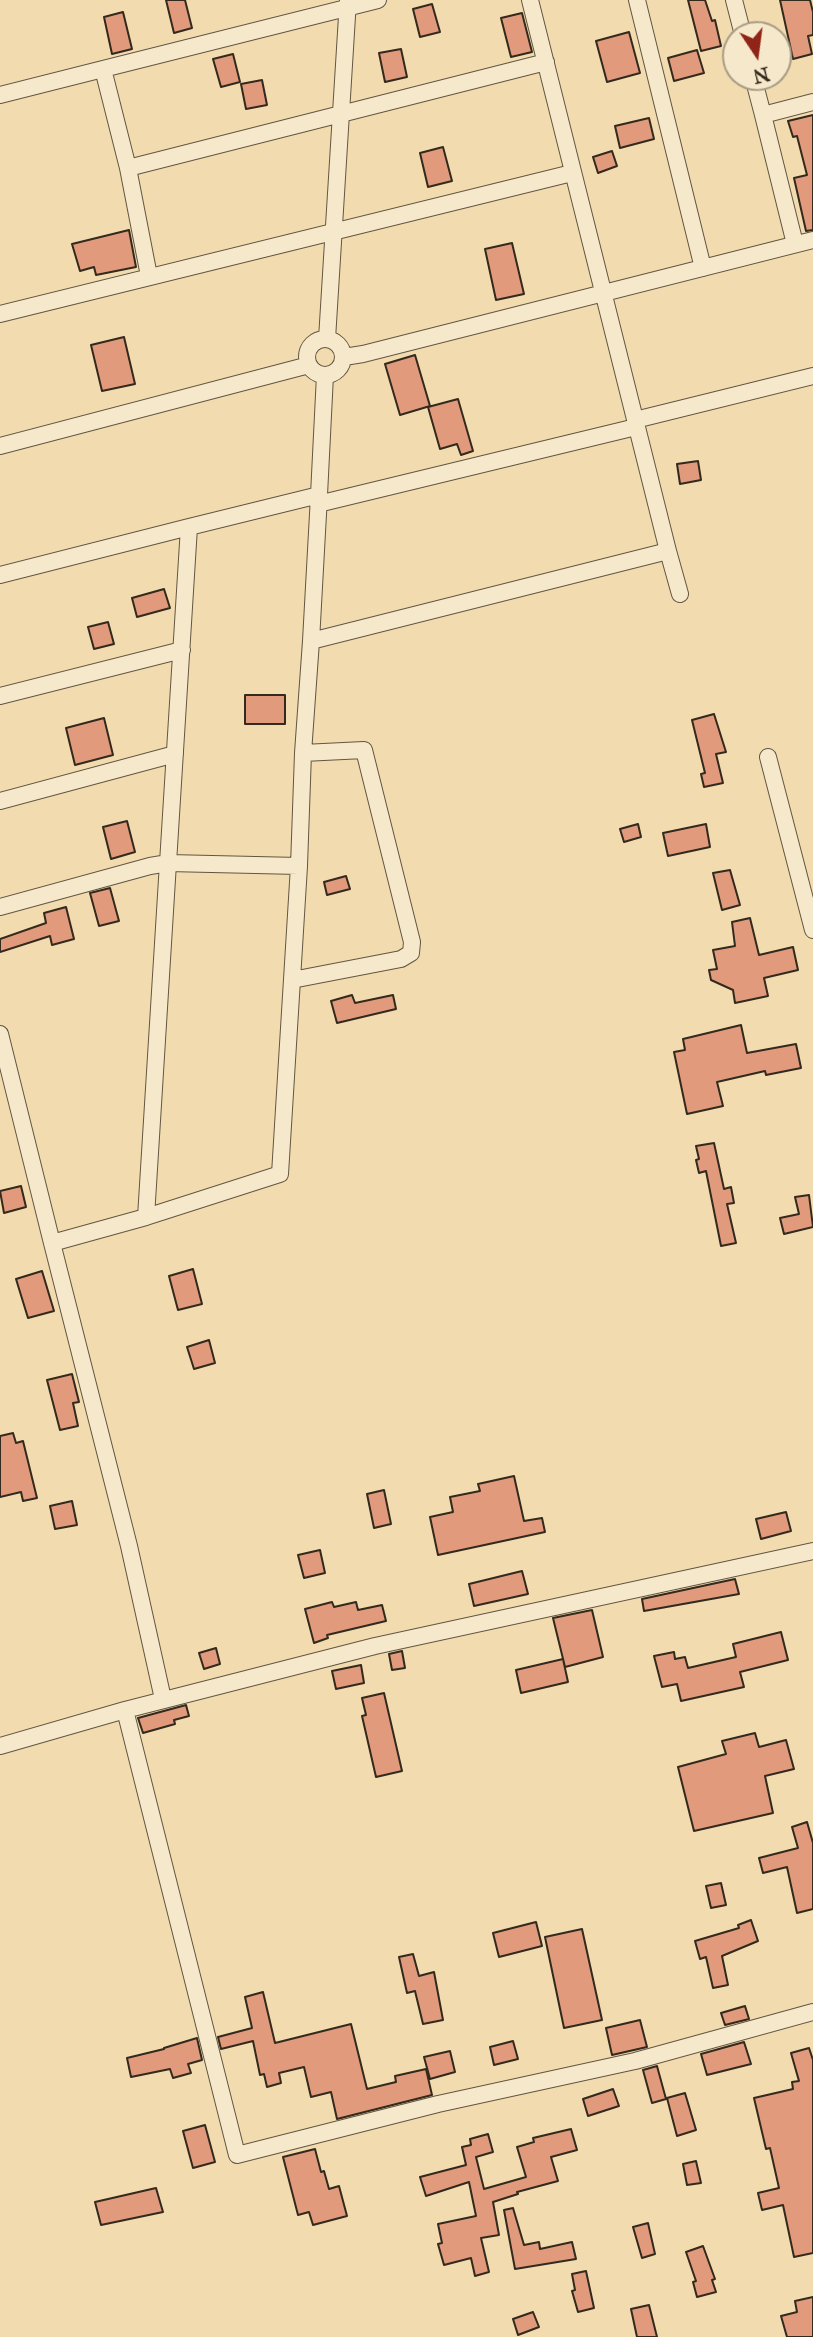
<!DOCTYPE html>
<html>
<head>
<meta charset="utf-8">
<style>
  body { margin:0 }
  #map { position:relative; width:813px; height:2337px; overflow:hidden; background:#f1dbaf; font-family:"IM FELL Great Primer",serif }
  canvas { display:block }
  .north { position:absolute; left:722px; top:21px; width:70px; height:70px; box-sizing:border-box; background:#f6e8cb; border:2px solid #a89c85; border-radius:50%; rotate:167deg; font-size:19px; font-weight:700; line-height:28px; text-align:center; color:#33291d }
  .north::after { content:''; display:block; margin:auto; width:24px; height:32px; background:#8f2418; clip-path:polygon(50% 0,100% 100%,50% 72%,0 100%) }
</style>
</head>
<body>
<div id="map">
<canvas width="813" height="2337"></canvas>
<div class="north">N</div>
</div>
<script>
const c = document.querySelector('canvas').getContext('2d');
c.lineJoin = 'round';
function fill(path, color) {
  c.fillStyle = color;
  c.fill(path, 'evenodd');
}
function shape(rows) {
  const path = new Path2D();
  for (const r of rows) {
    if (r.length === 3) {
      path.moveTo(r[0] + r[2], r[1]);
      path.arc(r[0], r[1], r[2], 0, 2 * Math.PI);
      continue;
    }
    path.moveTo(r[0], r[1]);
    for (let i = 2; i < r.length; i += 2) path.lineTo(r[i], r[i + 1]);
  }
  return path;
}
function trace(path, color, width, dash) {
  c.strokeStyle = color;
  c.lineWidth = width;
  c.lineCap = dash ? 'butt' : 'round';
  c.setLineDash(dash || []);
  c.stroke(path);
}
const building = shape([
  [166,0,185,0,192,28,174,33,166,0],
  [688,0,705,0,712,21,715,20,721,46,701,51,688,0],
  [780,0,810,0,813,12,813,35,808,36,812,54,793,59,780,0],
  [432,4,440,32,420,37,413,9,432,4],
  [123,12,132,49,112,54,104,17,123,12],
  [522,13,532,52,511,57,501,18,522,13],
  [629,32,640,73,607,82,596,41,629,32],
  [401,49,407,77,385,82,379,53,401,49],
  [697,50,704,73,674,81,668,58,697,50],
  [233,54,240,82,221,87,213,59,233,54],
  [262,80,267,105,246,109,241,84,262,80],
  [813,115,813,230,806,231,794,178,807,175,797,136,793,137,788,121,813,115],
  [649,118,654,139,620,148,615,126,649,118],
  [443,147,452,181,428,187,420,153,443,147],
  [612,151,617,166,598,173,593,157,612,151],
  [129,230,136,267,96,275,94,267,80,271,72,244,129,230],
  [512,243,524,294,496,300,485,249,512,243],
  [124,337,135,384,102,391,91,345,124,337],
  [415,355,430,406,400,415,385,364,415,355],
  [458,399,473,451,461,455,457,444,440,449,428,407,458,399],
  [698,461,701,480,680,484,677,464,698,461],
  [164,589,170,608,137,617,132,598,164,589],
  [108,622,114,644,94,649,88,627,108,622],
  [245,695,285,695,285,724,245,724,245,695],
  [714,714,726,752,716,754,723,783,704,787,701,774,705,773,692,720,714,714],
  [104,718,113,755,75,765,66,728,104,718],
  [127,821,135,852,111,859,103,827,127,821],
  [638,824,641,837,624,842,620,829,638,824],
  [706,824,710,847,668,856,663,833,706,824],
  [730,870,740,905,722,910,713,873,730,870],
  [346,876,350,889,327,895,324,882,346,876],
  [110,888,119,921,99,926,90,893,110,888],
  [66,907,74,939,52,945,50,936,0,952,0,939,46,923,44,913,66,907],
  [750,918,759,955,793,947,798,970,764,978,768,996,735,1003,733,990,711,980,709,970,717,969,713,950,735,946,732,922,750,918],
  [352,995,355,1003,393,995,396,1009,337,1023,331,1001,352,995],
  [741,1025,747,1053,796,1044,801,1068,766,1075,765,1071,717,1082,723,1106,687,1114,674,1052,685,1050,683,1039,741,1025],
  [714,1143,724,1189,731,1187,734,1203,727,1204,736,1243,721,1246,706,1171,699,1173,696,1160,699,1159,696,1146,714,1143],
  [21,1186,26,1207,4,1213,0,1191,21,1186],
  [809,1195,813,1227,784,1234,780,1218,799,1214,795,1197,809,1195],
  [193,1269,202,1304,178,1310,169,1276,193,1269],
  [42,1271,54,1311,28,1318,16,1279,42,1271],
  [209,1340,215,1363,194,1369,187,1347,209,1340],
  [72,1374,79,1402,73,1403,78,1426,60,1430,47,1380,72,1374],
  [13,1433,16,1443,23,1441,37,1498,23,1501,21,1492,0,1497,0,1436,13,1433],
  [514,1476,524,1521,542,1518,545,1532,438,1555,430,1517,453,1512,450,1497,480,1491,478,1484,514,1476],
  [384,1490,391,1524,374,1528,367,1494,384,1490],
  [72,1501,77,1525,55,1529,50,1506,72,1501],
  [786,1512,791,1531,761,1539,756,1519,786,1512],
  [320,1550,325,1573,304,1578,298,1555,320,1550],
  [522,1571,528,1594,474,1606,469,1584,522,1571],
  [735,1579,739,1594,644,1611,642,1599,735,1579],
  [332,1602,334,1607,356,1602,358,1610,382,1605,386,1621,327,1635,328,1638,314,1643,305,1609,332,1602],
  [592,1610,603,1657,565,1667,553,1618,592,1610],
  [781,1632,788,1660,740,1672,744,1687,681,1701,677,1684,662,1687,654,1656,674,1652,675,1659,685,1657,688,1668,736,1657,733,1644,781,1632],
  [216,1648,220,1664,204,1669,199,1653,216,1648],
  [402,1651,405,1668,392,1670,389,1654,402,1651],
  [563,1659,568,1682,521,1693,516,1670,563,1659],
  [361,1665,364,1683,336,1689,332,1671,361,1665],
  [384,1693,402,1771,376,1777,362,1716,366,1715,362,1698,384,1693],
  [186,1705,189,1716,174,1720,175,1724,143,1733,138,1718,186,1705],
  [755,1733,759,1747,786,1740,794,1769,765,1776,773,1813,694,1831,678,1767,726,1754,722,1741,755,1733],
  [807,1822,813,1843,813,1909,797,1913,787,1867,763,1873,759,1858,798,1848,792,1827,807,1822],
  [721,1883,726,1905,711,1908,706,1886,721,1883],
  [751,1920,758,1941,722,1956,728,1985,713,1988,706,1957,700,1959,695,1941,739,1928,738,1925,751,1920],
  [536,1922,542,1946,499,1957,493,1933,536,1922],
  [582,1929,602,2020,564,2028,545,1937,582,1929],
  [413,1954,419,1976,434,1972,443,2020,423,2024,415,1991,407,1993,399,1957,413,1954],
  [263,1992,275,2043,351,2024,367,2089,396,2082,395,2076,426,2069,432,2095,337,2119,331,2092,311,2097,304,2067,279,2073,281,2083,267,2087,264,2074,260,2075,253,2041,221,2049,218,2037,252,2028,245,1997,263,1992],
  [745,2006,749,2019,725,2025,721,2013,745,2006],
  [640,2020,647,2047,612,2055,606,2028,640,2020],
  [197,2038,202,2060,188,2064,191,2073,173,2078,170,2069,131,2077,127,2058,164,2049,164,2048,197,2038],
  [513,2041,518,2059,494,2065,490,2047,513,2041],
  [744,2042,751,2064,707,2075,701,2054,744,2042],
  [809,2048,813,2060,813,2253,794,2257,783,2205,762,2210,758,2193,779,2188,770,2148,766,2149,754,2098,793,2089,792,2082,799,2081,791,2053,809,2048],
  [450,2051,455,2072,430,2079,424,2057,450,2051],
  [657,2066,666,2099,652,2103,643,2070,657,2066],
  [613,2089,619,2106,588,2116,583,2099,613,2089],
  [685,2093,696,2130,677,2136,667,2098,685,2093],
  [205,2125,215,2162,193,2168,183,2131,205,2125],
  [571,2129,577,2150,551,2157,558,2181,517,2192,518,2194,493,2202,499,2235,481,2238,489,2272,475,2276,471,2258,444,2265,438,2244,442,2243,438,2224,476,2216,469,2182,426,2196,420,2177,466,2165,462,2147,471,2145,470,2139,488,2134,493,2152,476,2157,484,2189,526,2177,517,2147,534,2142,533,2138,571,2129],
  [315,2149,321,2172,324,2171,329,2189,339,2186,347,2216,313,2225,309,2212,298,2215,283,2157,315,2149],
  [696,2161,701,2183,687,2185,683,2164,696,2161],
  [156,2188,163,2212,101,2225,95,2202,156,2188],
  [513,2208,524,2245,539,2242,540,2249,572,2242,576,2259,515,2269,504,2210,513,2208],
  [648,2223,655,2254,642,2258,633,2227,648,2223],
  [703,2246,715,2279,712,2280,716,2292,697,2297,693,2282,696,2281,686,2252,703,2246],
  [586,2271,594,2308,578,2312,572,2291,575,2290,572,2274,586,2271],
  [813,2297,813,2337,787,2337,781,2316,797,2312,795,2301,813,2297],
  [649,2305,657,2337,637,2337,631,2309,649,2305],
  [533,2312,539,2327,518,2335,513,2319,533,2312]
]);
fill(building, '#e19b7c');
trace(building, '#33291d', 2);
const minor = shape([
  [378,0,103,69,128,168,546,62],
  [637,0,703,268],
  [734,0,743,35],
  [753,77,763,115,813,102],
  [0,95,103,69],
  [763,115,795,244],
  [128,168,149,276],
  [0,314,572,173],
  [325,357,18],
  [327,339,348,0],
  [344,357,363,354,813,240],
  [635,420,813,376],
  [0,446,309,365],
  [318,504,636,427],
  [668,551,680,594],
  [0,575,189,527],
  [311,641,319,496],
  [0,696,182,650],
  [768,757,813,930],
  [0,801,175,754],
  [0,907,150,866,168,863,189,527,319,495,325,375],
  [292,980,401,959,411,953,412,942,364,750,303,753],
  [0,1034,52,1243,146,1217,168,863,299,866,303,753,311,641,668,551,530,0],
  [146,1217,280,1174,299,866],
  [52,1243,129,1546,163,1699],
  [813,1551,375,1646,125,1710,237,2155,438,2104,635,2061,813,2012],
  [0,1746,125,1710]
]);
trace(minor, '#625642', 18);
trace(minor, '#f6e8cb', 16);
</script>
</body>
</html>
